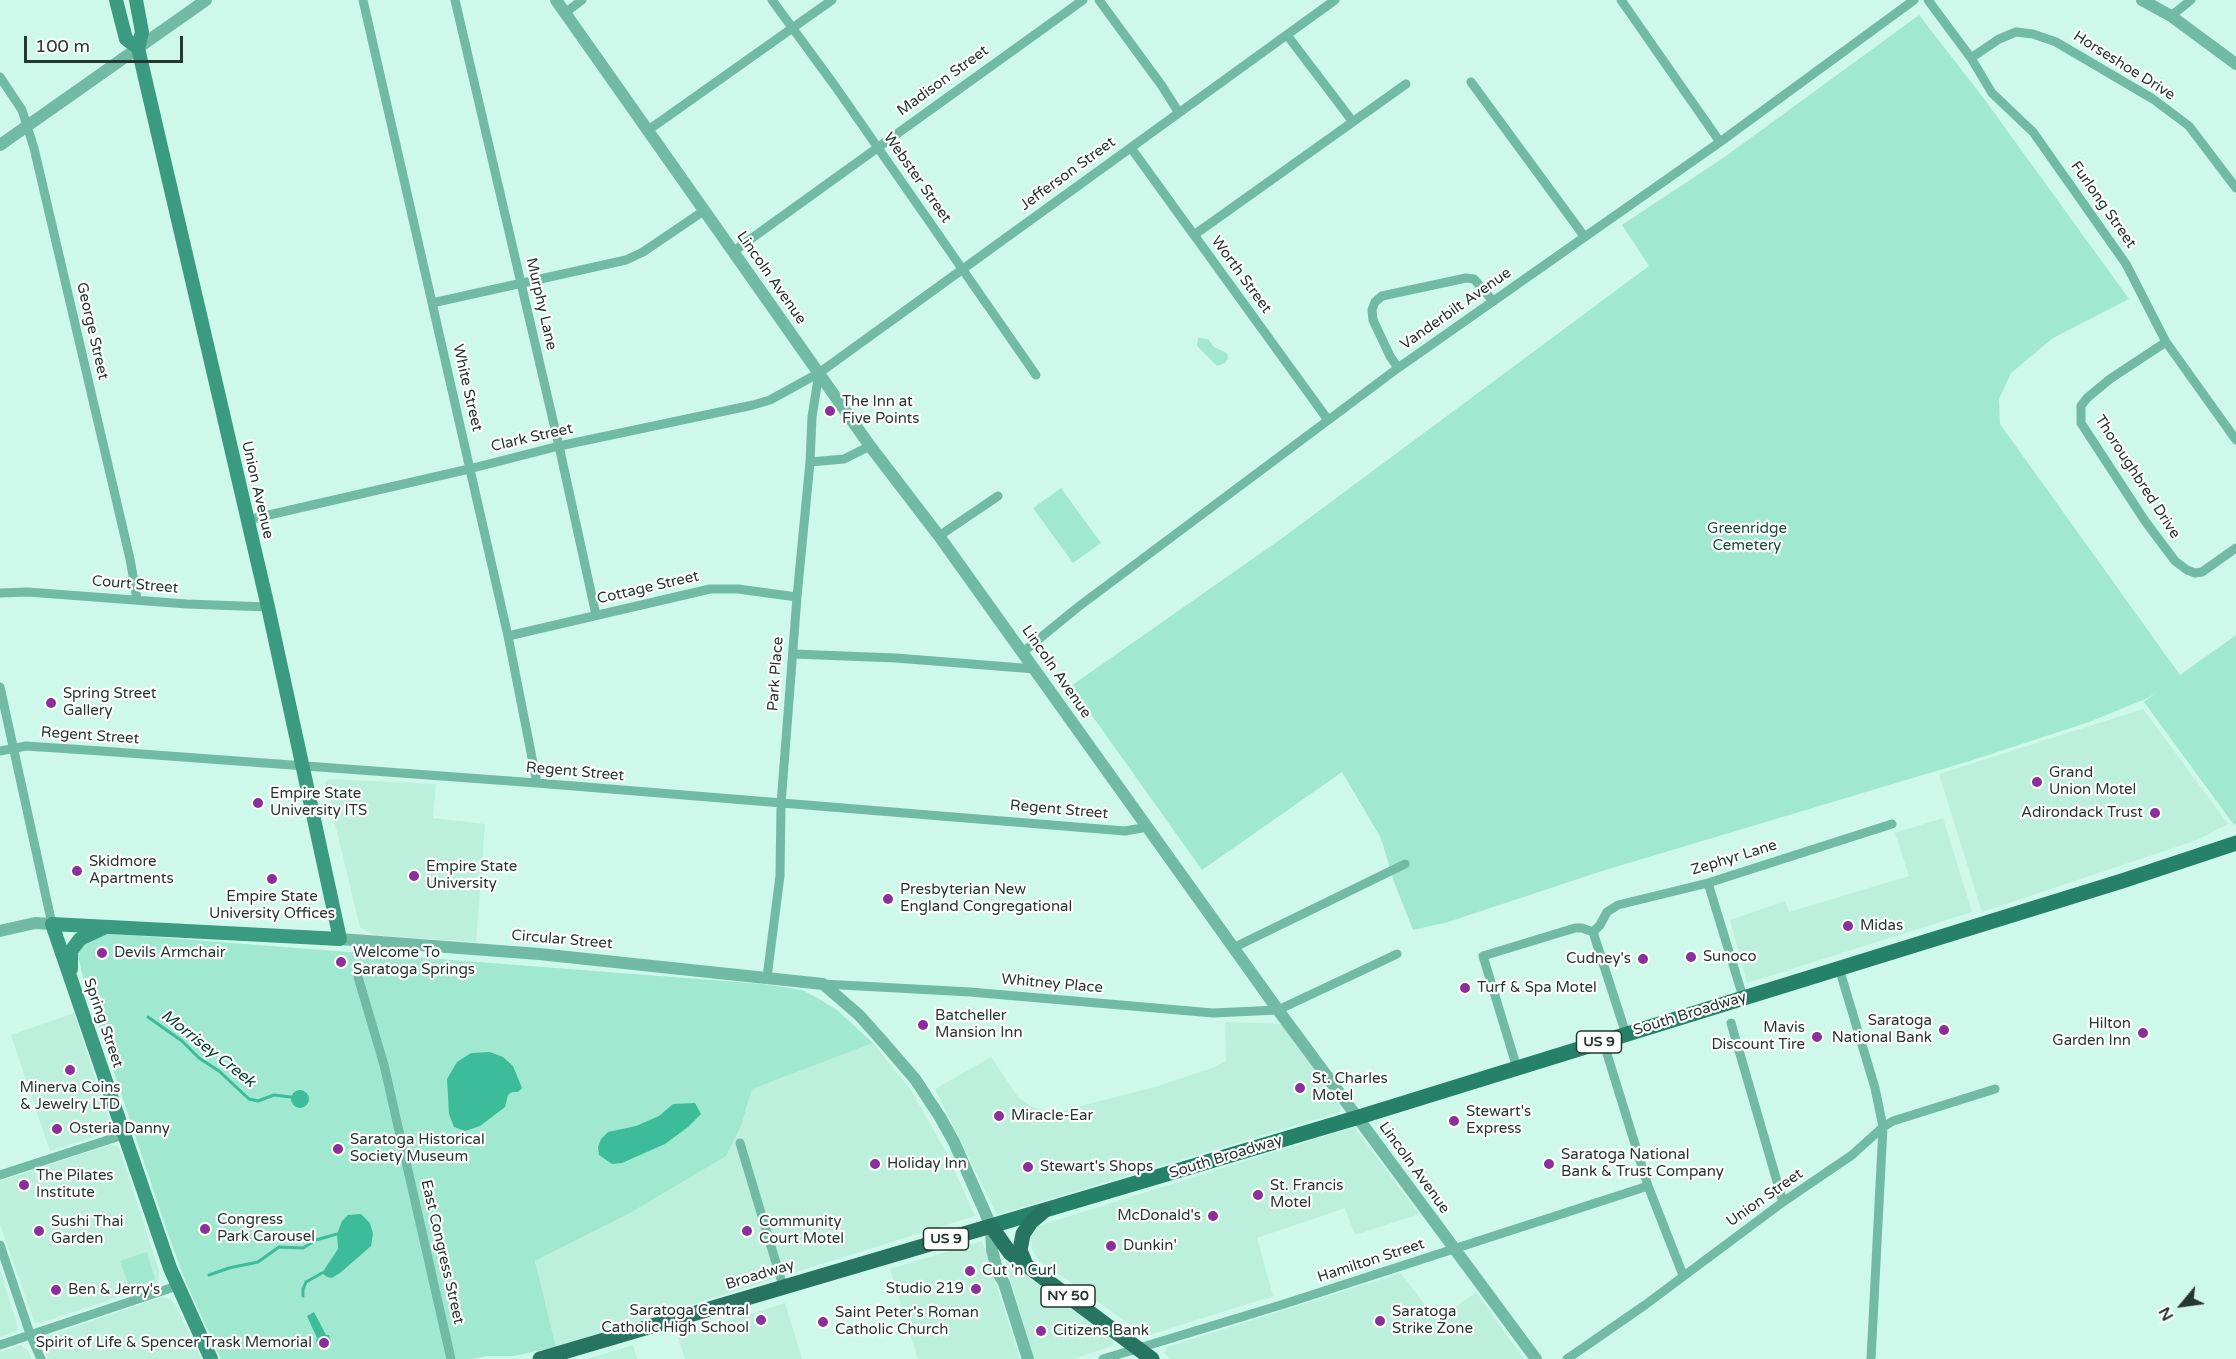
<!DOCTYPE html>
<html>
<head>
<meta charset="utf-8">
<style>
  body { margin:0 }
  #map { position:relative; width:2236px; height:1359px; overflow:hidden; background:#cef9ea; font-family:"Varela Round",sans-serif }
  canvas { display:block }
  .north { position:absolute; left:2152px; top:1275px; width:60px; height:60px; -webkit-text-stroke:4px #fff; paint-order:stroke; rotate:241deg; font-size:16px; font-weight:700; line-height:24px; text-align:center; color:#263631 }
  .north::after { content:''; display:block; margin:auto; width:21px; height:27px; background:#263631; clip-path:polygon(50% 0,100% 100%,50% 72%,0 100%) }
  .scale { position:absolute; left:24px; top:36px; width:159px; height:27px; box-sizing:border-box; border:3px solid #263631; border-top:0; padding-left:8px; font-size:18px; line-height:21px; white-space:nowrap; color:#263631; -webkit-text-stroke:4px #fff; paint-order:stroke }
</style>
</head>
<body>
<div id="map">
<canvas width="2236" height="1359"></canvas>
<div class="north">N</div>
<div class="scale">100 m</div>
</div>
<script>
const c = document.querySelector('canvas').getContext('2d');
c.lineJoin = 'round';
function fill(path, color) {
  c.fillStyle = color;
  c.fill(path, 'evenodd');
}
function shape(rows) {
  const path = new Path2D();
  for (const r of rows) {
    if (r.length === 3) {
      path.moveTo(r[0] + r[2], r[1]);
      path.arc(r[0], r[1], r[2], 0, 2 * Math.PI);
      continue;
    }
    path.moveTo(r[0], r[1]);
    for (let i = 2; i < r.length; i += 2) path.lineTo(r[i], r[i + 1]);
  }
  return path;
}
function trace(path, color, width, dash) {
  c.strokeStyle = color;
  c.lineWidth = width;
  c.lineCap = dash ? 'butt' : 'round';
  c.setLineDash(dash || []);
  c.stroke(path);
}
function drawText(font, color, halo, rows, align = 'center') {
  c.font = font + ' "Varela Round",sans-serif';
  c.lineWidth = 4.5;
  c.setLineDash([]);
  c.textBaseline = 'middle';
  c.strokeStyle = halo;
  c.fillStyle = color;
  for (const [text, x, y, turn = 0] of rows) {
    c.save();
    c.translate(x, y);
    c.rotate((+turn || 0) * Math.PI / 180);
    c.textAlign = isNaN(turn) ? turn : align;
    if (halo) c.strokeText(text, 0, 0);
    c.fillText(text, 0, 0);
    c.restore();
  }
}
fill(shape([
  [2143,709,2228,824,2197,840,1982,912,1939,774],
  [328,779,436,784,433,818,485,824,476,942,374,935,360,927,325,783],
  [1943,818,1972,912,1747,983,1730,920,1785,901,1789,912,1909,876,1895,833],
  [74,1013,112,1129,109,1132,50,1151,11,1035],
  [1225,1022,1281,1024,1341,1107,1340,1112,997,1215,935,1089,991,1057,1018,1097,1032,1107,1053,1113,1155,1087,1212,1068,1226,1061],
  [873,1043,911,1090,946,1152,975,1216,556,1347,535,1261,628,1214,747,1109,751,1089],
  [1354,1127,1419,1214,1355,1235,1345,1208,1257,1238,1273,1296,1149,1335,1142,1333,1039,1260,1032,1250,1031,1237,1038,1226],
  [110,1145,117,1146,120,1150,159,1271,158,1282,155,1285,40,1323,34,1322,0,1224,0,1181],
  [982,1241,1020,1359,918,1359,890,1269],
  [1005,1261,1113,1339,1113,1346,1073,1359,1034,1359],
  [0,1270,18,1327,16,1331,0,1337],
  [1401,1273,1437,1321,1476,1292,1524,1359,1171,1359,1164,1353,1167,1347],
  [162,1297,171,1299,175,1304,201,1359,48,1359,42,1346,45,1337],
  [785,1303,802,1359,685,1359,678,1337],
  [21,1345,28,1351,32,1359,0,1359,0,1352],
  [633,1345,637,1359,587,1359]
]), '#bcefdc');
fill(shape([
  [1919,15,1985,100,2129,299,2053,338,2011,373,1999,399,2000,424,2180,675,2236,635,2236,823,2234,825,2144,702,2159,690,2148,698,2089,722,1973,760,1602,871,1448,922,1413,930,1394,882,1381,838,1342,772,1202,870,1071,686,1281,539,1649,266,1622,225,1726,156],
  [1198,338,1208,339,1214,347,1227,353,1228,359,1225,363,1217,366,1197,346],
  [1061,488,1101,543,1073,563,1033,508],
  [103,933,763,984,802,990,816,997,837,1010,873,1043,752,1089,741,1126,726,1156,628,1214,535,1261,556,1347,514,1356,487,1356,473,1359,221,1359,184,1278,167,1231,84,982,78,955,84,942],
  [147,1252,155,1279,130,1289,120,1261]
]), '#a1e8d0');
fill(shape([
  [490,1052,503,1057,513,1066,522,1088,518,1092,512,1092,508,1095,505,1107,480,1126,465,1131,454,1127,449,1114,447,1079,457,1062,471,1053],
  [300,1099,9],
  [695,1103,701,1114,688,1127,665,1144,622,1163,612,1164,599,1155,598,1147,601,1139,608,1132,636,1126,659,1116,673,1104],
  [361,1214,370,1223,373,1234,371,1246,340,1273,332,1278,327,1277,322,1273,338,1249,337,1234,342,1221,348,1215],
  [314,1312,326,1335,329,1335,331,1341,326,1347,318,1347,316,1341,317,1338,307,1316]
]), '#3dbc9a');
trace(shape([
  [148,1017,182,1041,199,1058,219,1071,249,1099,258,1101,274,1095,291,1097],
  [209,1275,229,1268,258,1262,279,1247,303,1248,316,1240,337,1234],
  [303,1296,303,1289,306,1282,322,1273]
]), '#3dbc9a', 3);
trace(shape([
  [363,0,508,636,537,783],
  [455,0,559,446,596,615],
  [772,0,835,86,1036,375],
  [1099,0,1162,86,1179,113],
  [1621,0,1720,142],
  [1928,0,1971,58,1992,93,2033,132,2126,264,2166,342,2236,440],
  [565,13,582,0],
  [2171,16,2191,0],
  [1287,35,1353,122],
  [1971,58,1999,39,2016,32,2033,34,2056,42,2153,99,2189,126,2236,188],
  [0,77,22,110,34,148,130,559,137,599],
  [1471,82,1584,236],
  [647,131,832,0],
  [1131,148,1328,420],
  [1194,235,1406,84],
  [734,251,1083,0],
  [432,303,626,260,643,252,705,210],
  [2166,342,2110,379,2087,398,2081,406,2081,423,2145,521,2175,561,2187,570,2195,573,2202,572,2236,548],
  [1398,368,1390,356,1373,320,1372,310,1375,302,1382,296,1466,278,1474,279,1493,301],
  [810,462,844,459,870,446],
  [247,520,469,469,559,446,753,405,770,400,819,373,1335,0],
  [939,536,998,496],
  [0,593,28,592,187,604,268,607],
  [508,636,710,589,738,589,797,597],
  [1023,652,1078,607,1398,368,1720,142,1914,0],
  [793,654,896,658,1035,669],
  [0,687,52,924],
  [0,751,26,746,101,751,537,783,1125,831,1142,828,1146,825],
  [1708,883,1743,997],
  [1593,932,1600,925,1607,912,1618,905,1708,883,1892,824],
  [1593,932,1626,1034],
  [1235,947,1405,864],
  [1839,968,1875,1088,1883,1127,1871,1359],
  [358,977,384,1065,451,1359],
  [767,977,780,876,781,804,797,597,810,462,812,417,819,373],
  [823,984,970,992,1213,1013,1278,1010,1397,954],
  [1731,1023,1783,1202],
  [1603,1041,1648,1186,1683,1275],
  [1517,1068,1483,956,1575,928,1582,928,1593,932],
  [740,1143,783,1286],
  [0,1175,123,1135],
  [0,1245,30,1334,41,1359],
  [0,1345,177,1286],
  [1103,1359,1284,1304,1648,1186],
  [1567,1359,1645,1305,1783,1202,1852,1155,1883,1127,1893,1121,1995,1089]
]), '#71baa3', 9);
trace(shape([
  [556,0,870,446,939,536,1278,1010,1536,1359],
  [2142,0,2171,16,2236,64],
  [0,145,206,0],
  [0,931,35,923,52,924],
  [340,939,539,954,823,984,859,1015,884,1043,915,1079,940,1117,954,1142,991,1226,992,1250,998,1273,1004,1283,1028,1359]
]), '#71baa3', 12);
trace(shape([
  [116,0,126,39,138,48],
  [136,0,142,32,138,48,268,607,340,939,52,924,170,1268,211,1359],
  [71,969,71,951,80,939,106,927]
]), '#3b9b80', 14);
trace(shape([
  [991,1226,1359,1117,2122,881,2236,843]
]), '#268169', 15);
trace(shape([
  [1026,1265,1020,1250,1023,1234,1031,1222,1044,1211],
  [540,1359,991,1226,1010,1253,1152,1359]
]), '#277560', 15);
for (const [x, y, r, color] of [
  [830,411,6,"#8b2f9a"],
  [51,703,6,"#8b2f9a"],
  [2037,782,6,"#8b2f9a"],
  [258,803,6,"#8b2f9a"],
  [2155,813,6,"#8b2f9a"],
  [77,871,6,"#8b2f9a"],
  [414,876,6,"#8b2f9a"],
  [272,879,6,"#8b2f9a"],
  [888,899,6,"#8b2f9a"],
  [1848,926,6,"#8b2f9a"],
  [102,953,6,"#8b2f9a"],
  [1691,957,6,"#8b2f9a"],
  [1643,959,6,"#8b2f9a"],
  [341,962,6,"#8b2f9a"],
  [1465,988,6,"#8b2f9a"],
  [923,1025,6,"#8b2f9a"],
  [1944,1030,6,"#8b2f9a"],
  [2143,1033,6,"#8b2f9a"],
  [1817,1037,6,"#8b2f9a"],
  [70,1070,6,"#8b2f9a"],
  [1300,1088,6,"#8b2f9a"],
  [999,1116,6,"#8b2f9a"],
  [1454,1121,6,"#8b2f9a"],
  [57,1129,6,"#8b2f9a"],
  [338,1149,6,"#8b2f9a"],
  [875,1164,6,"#8b2f9a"],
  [1549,1164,6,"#8b2f9a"],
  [1028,1167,6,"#8b2f9a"],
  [24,1185,6,"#8b2f9a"],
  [1258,1195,6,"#8b2f9a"],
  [1213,1216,6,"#8b2f9a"],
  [205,1229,6,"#8b2f9a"],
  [39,1231,6,"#8b2f9a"],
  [747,1231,6,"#8b2f9a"],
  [1111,1246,6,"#8b2f9a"],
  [970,1271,6,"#8b2f9a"],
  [976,1289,6,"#8b2f9a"],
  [56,1290,6,"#8b2f9a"],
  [761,1320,6,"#8b2f9a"],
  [1380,1321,6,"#8b2f9a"],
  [823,1322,6,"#8b2f9a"],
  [1041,1331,6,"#8b2f9a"],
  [324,1343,6,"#8b2f9a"]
]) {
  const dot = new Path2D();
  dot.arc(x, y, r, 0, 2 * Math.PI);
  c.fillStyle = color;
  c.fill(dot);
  trace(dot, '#fff', 2);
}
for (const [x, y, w] of [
  [1599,1042,45],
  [946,1239,45],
  [1068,1296,54]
]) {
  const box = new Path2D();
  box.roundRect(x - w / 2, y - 11, w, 22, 4.5);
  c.fillStyle = '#fff';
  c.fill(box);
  trace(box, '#263631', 1.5);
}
drawText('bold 14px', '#263631', null, [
  ["US 9",1599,1042],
  ["US 9",946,1239],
  ["NY 50",1068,1296]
]);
drawText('15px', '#263631', '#fff', [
  ["Horseshoe Drive",2124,66,32],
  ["Madison Street",943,81,-36],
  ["Jefferson Street",1068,174,-36],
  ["Webster Street",917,178,55],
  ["Furlong Street",2103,205,55],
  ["Worth Street",1241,275,54],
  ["Lincoln Avenue",771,278,55],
  ["Murphy Lane",541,304,77],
  ["Vanderbilt Avenue",1456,309,-35],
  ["George Street",92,331,77],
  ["White Street",467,388,77],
  ["Clark Street",532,438,-13],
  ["Thoroughbred Drive",2137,477,57],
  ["Union Avenue",257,490,77],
  ["Court Street",135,585,5],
  ["Cottage Street",648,588,-13],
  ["Lincoln Avenue",1056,672,55],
  ["Park Place",776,674,-86],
  ["Regent Street",90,736,4],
  ["Regent Street",575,772,5],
  ["Regent Street",1059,810,5],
  ["Zephyr Lane",1734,858,-17],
  ["Circular Street",562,940,5],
  ["Whitney Place",1052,984,5],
  ["South Broadway",1690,1014,-17],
  ["Spring Street",103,1023,71],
  ["South Broadway",1226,1157,-17],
  ["Lincoln Avenue",1414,1168,54],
  ["Union Street",1765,1198,-35],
  ["East Congress Street",442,1252,77],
  ["Hamilton Street",1371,1261,-18],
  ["Broadway",760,1275,-17]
]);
drawText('15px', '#263631', '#fff', [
  ["The Inn at",842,402],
  ["Five Points",842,419],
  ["Spring Street",63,694],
  ["Gallery",63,711],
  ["Grand",2049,773],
  ["Union Motel",2049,790],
  ["Empire State",270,794],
  ["University ITS",270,811],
  ["Adirondack Trust",2143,813,"right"],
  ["Skidmore",89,862],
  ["Apartments",89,879],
  ["Empire State",426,867],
  ["University",426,884],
  ["Presbyterian New",900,890],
  ["England Congregational",900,907],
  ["Empire State",272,897,"center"],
  ["University Offices",272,914,"center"],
  ["Midas",1860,926],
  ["Devils Armchair",114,953],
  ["Welcome To",353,953],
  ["Saratoga Springs",353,970],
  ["Sunoco",1703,957],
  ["Cudney's",1631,959,"right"],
  ["Turf & Spa Motel",1477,988],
  ["Batcheller",935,1016],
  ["Mansion Inn",935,1033],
  ["Saratoga",1932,1021,"right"],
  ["National Bank",1932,1038,"right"],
  ["Hilton",2131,1024,"right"],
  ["Garden Inn",2131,1041,"right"],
  ["Mavis",1805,1028,"right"],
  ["Discount Tire",1805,1045,"right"],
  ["St. Charles",1312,1079],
  ["Motel",1312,1096],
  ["Minerva Coins",70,1088,"center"],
  ["& Jewelry LTD",70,1105,"center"],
  ["Stewart's",1466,1112],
  ["Express",1466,1129],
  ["Miracle-Ear",1011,1116],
  ["Osteria Danny",69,1129],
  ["Saratoga Historical",350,1140],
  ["Society Museum",350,1157],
  ["Saratoga National",1561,1155],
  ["Bank & Trust Company",1561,1172],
  ["Holiday Inn",887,1164],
  ["Stewart's Shops",1040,1167],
  ["The Pilates",36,1176],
  ["Institute",36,1193],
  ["St. Francis",1270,1186],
  ["Motel",1270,1203],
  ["McDonald's",1201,1216,"right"],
  ["Congress",217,1220],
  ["Park Carousel",217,1237],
  ["Sushi Thai",51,1222],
  ["Garden",51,1239],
  ["Community",759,1222],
  ["Court Motel",759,1239],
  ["Dunkin'",1123,1246],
  ["Cut 'n Curl",982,1271],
  ["Studio 219",964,1289,"right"],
  ["Ben & Jerry's",68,1290],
  ["Saratoga Central",749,1311,"right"],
  ["Catholic High School",749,1328,"right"],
  ["Saratoga",1392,1312],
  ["Strike Zone",1392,1329],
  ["Saint Peter's Roman",835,1313],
  ["Catholic Church",835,1330],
  ["Citizens Bank",1053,1331],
  ["Spirit of Life & Spencer Trask Memorial",312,1343,"right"]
], 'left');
drawText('15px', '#184c3e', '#fff', [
  ["Greenridge",1747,529],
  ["Cemetery",1747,546]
]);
drawText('italic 16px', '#0a4234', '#fff', [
  ["Morrisey Creek",208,1049,38]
]);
</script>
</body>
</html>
